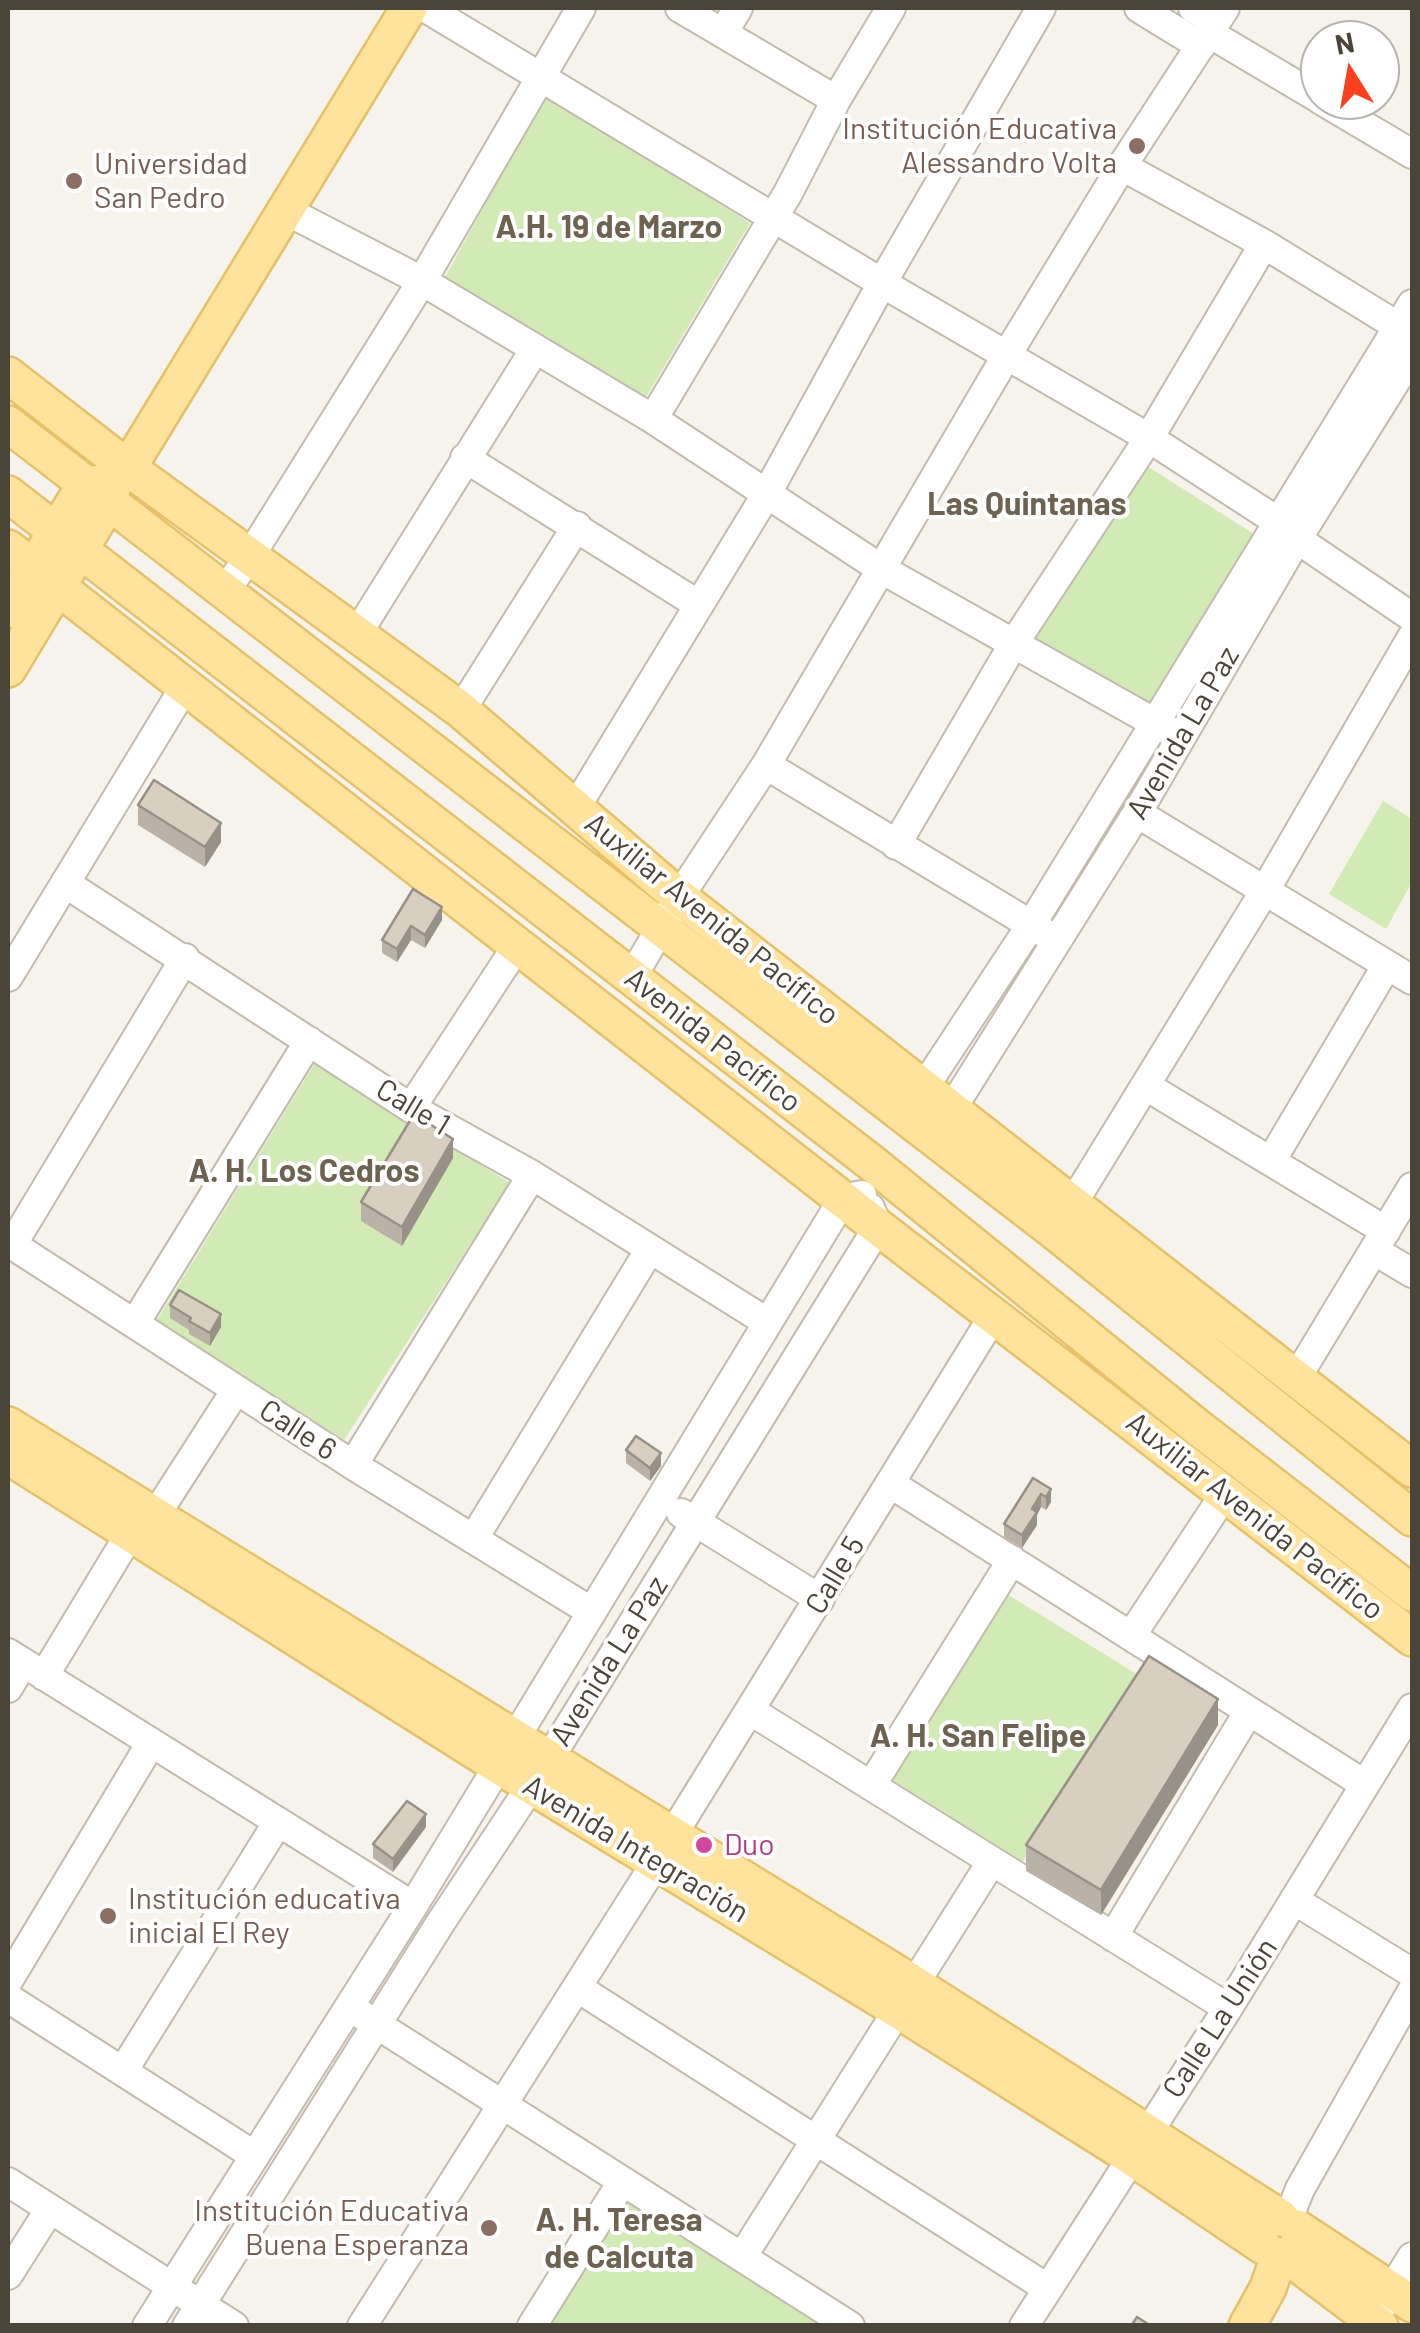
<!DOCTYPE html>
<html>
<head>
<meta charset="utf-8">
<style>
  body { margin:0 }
  #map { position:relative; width:1420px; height:2333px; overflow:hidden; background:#f6f3ec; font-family:Barlow,sans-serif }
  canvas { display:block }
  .frame { position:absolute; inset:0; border:10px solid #4b4439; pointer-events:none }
  .north { position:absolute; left:1300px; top:20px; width:100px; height:100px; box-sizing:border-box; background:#fff; border:2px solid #b7b4b0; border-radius:50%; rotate:349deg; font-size:28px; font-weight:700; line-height:40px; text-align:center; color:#4b4439 }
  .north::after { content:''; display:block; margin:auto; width:35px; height:45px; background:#fc3f1d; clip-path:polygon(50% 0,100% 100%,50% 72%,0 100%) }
</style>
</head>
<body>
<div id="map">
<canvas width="1420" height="2333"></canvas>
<div class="frame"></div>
<div class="north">N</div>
</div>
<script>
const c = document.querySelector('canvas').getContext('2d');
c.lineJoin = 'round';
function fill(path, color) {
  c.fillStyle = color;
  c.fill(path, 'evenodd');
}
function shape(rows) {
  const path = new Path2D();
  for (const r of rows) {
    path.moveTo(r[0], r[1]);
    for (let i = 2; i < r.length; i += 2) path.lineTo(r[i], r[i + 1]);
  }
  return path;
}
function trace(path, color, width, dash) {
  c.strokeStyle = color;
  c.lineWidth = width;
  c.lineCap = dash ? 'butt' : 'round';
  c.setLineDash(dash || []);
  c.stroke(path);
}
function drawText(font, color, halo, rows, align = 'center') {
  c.font = font + ' Barlow,sans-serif';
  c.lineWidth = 8;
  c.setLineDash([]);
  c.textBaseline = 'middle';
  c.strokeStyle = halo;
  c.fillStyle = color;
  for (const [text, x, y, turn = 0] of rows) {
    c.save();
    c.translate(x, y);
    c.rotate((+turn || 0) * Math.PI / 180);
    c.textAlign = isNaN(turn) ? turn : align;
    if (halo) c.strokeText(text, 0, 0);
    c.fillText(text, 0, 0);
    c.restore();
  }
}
fill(shape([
  [545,95,750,223,646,397,443,281],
  [1136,459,1257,536,1155,705,1027,638],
  [1383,801,1412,819,1412,882,1386,929,1329,894],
  [315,1063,510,1183,344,1440,157,1320],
  [1002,1591,1143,1678,1019,1867,883,1783],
  [622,2195,840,2326,539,2326]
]), '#d2eab5');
const minor = shape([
  [426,8,882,283,1149,438,1277,521,1297,539,1412,617],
  [680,8,836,100],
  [1139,8,1201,46],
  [1193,8,1216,22],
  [723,33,738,8],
  [1209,33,1320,99],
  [1321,100,1412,154],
  [1122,166,1264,244,1412,335],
  [285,210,422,281,653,419,883,570,1180,737],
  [653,419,788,193,836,100,891,8],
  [465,458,699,605],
  [224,592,250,556,422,281,581,8],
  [357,634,535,349],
  [461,710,577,526],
  [766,765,1043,932],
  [576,807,766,495,882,283,1041,8],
  [1137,813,1412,980],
  [896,845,1014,643,1149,438,1264,244],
  [65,883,411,1108,532,1175,767,1322],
  [8,977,184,688],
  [632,977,679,897,766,765,1008,353,1122,166,1225,8],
  [1146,1086,1386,1231],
  [923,1089,1031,925,1412,304],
  [411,1108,517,946],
  [951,1110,1137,813,1297,539,1412,355],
  [1271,1161,1387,965],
  [1073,1203,1264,892,1412,637],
  [8,1242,353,1465,592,1612],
  [12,1245,185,958],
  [1375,1251,1412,1273],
  [135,1323,309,1041],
  [1297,1377,1412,1187],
  [353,1465,532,1175],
  [891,1484,1364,1784],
  [681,1513,820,1599],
  [155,1516,236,1390],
  [474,1538,650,1249],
  [1131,1636,1226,1492],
  [8,1653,413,1906],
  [44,1676,131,1532],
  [8,1688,23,1663],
  [751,1711,1228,2008],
  [871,1786,1012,1560],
  [673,1834,994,1315],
  [1294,1900,1412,1973],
  [1113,1937,1249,1711],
  [8,1981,151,1743],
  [578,1988,1047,2288],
  [8,1998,255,2156],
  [362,2015,850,2326],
  [123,2071,278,1822],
  [8,2182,234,2326],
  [1288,2219,1300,2189,1412,1991],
  [742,2257,992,1861],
  [8,2275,50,2209],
  [1381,2307,1412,2257],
  [147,2326,413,1906,843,1199,862,1195],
  [187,2326,441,1922,549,1759,878,1227,870,1208],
  [362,2326,657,1861],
  [532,2326,622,2182],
  [1024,2326,1228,2008,1412,1708]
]);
const major = shape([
  [8,375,128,468,461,710,679,897,1412,1469],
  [8,424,1054,1231,1412,1518],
  [8,494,873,1164,1196,1426,1412,1593],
  [8,548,878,1227,1412,1638],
  [8,610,85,485,108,482],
  [8,669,108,503,114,482,128,468,409,8],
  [8,1425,914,1984,1281,2218],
  [8,1456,499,1766,898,2010,1130,2156,1263,2246],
  [1297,2228,1412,2304],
  [1286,2255,1380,2326],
  [1247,2326,1268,2288,1279,2256]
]);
trace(minor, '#c2bbae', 32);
trace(major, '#e6c16a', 40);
trace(minor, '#fff', 28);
trace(major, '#ffe39c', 35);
fill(shape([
  [138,805,221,842,205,867,138,825],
  [413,889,442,920,425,948,411,940,397,962,382,953,382,940],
  [453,1158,402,1246,361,1221,361,1202],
  [170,1305,221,1327,210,1346,189,1334,189,1330,170,1318],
  [626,1450,661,1466,650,1481,626,1463],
  [1033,1478,1051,1502,1046,1510,1041,1507,1037,1515,1037,1525,1022,1548,1004,1537,1004,1524],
  [1218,1725,1101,1915,1026,1871,1026,1845],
  [426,1827,393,1872,373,1858,373,1844]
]), '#bab2a6');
fill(shape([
  [221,823,221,842,205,867,205,847],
  [442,907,442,920,425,948,425,935],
  [411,926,411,940,397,962,397,949],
  [453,1139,453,1158,402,1246,402,1227],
  [221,1314,221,1327,210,1346,210,1333],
  [661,1453,661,1466,650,1481,650,1468],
  [1051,1489,1051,1502,1046,1510,1046,1497],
  [1041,1494,1041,1507,1037,1515,1037,1525,1022,1548,1022,1535,1032,1509],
  [1218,1699,1218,1725,1101,1915,1101,1890],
  [426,1814,426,1827,393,1872,393,1859]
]), '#979187');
const building = shape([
  [154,780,221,823,205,847,138,805,154,780],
  [413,889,442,907,425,935,411,926,397,949,382,940,413,889],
  [414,1114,453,1139,402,1227,361,1202,414,1114],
  [179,1290,221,1314,210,1333,189,1321,191,1318,170,1305,179,1290],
  [636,1436,661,1453,650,1468,626,1450,636,1436],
  [1033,1478,1051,1489,1046,1497,1041,1494,1032,1509,1037,1512,1022,1535,1004,1524,1033,1478],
  [1149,1656,1218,1699,1101,1890,1026,1845,1149,1656],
  [407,1801,426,1814,393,1859,373,1844,407,1801],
  [1137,2317,1151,2326,1131,2326,1137,2317]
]);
fill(building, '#d8cfc1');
trace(building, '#979187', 2.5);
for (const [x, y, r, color] of [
  [1137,146,10,"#8d6e63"],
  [74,181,10,"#8d6e63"],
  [704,1845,10,"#d1479c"],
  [108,1916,10,"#8d6e63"],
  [489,2228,10,"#8d6e63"]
]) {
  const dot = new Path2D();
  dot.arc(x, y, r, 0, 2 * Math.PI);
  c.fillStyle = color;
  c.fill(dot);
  trace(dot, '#fff', 4);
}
drawText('30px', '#785e54', '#fff', [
  ["Institución Educativa",1117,129],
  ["Alessandro Volta",1117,163],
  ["Universidad",94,164,"left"],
  ["San Pedro",94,198,"left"],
  ["Institución educativa",128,1899,"left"],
  ["inicial El Rey",128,1933,"left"],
  ["Institución Educativa",469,2211],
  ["Buena Esperanza",469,2245]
], 'right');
drawText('30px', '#4b4439', '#fff', [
  ["Avenida La Paz",1183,733,-60],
  ["Auxiliar Avenida Pacífico",712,919,39],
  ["Avenida Pacífico",713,1040,38],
  ["Calle 1",413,1107,31],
  ["Calle 6",298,1430,33],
  ["Auxiliar Avenida Pacífico",1255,1516,38],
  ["Calle 5",835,1575,-59],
  ["Avenida La Paz",609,1661,-58],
  ["Avenida Integración",636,1849,31],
  ["Calle La Unión",1220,2018,-57]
]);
drawText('30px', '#b23c85', '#fff', [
  ["Duo",724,1845]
], 'left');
drawText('bold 32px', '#6e6250', '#fff', [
  ["A.H. 19 de Marzo",609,227],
  ["Las Quintanas",1027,504],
  ["A. H. Los Cedros",304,1171],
  ["A. H. San Felipe",978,1736],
  ["A. H. Teresa",619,2220],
  ["de Calcuta",619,2257]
]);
</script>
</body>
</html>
